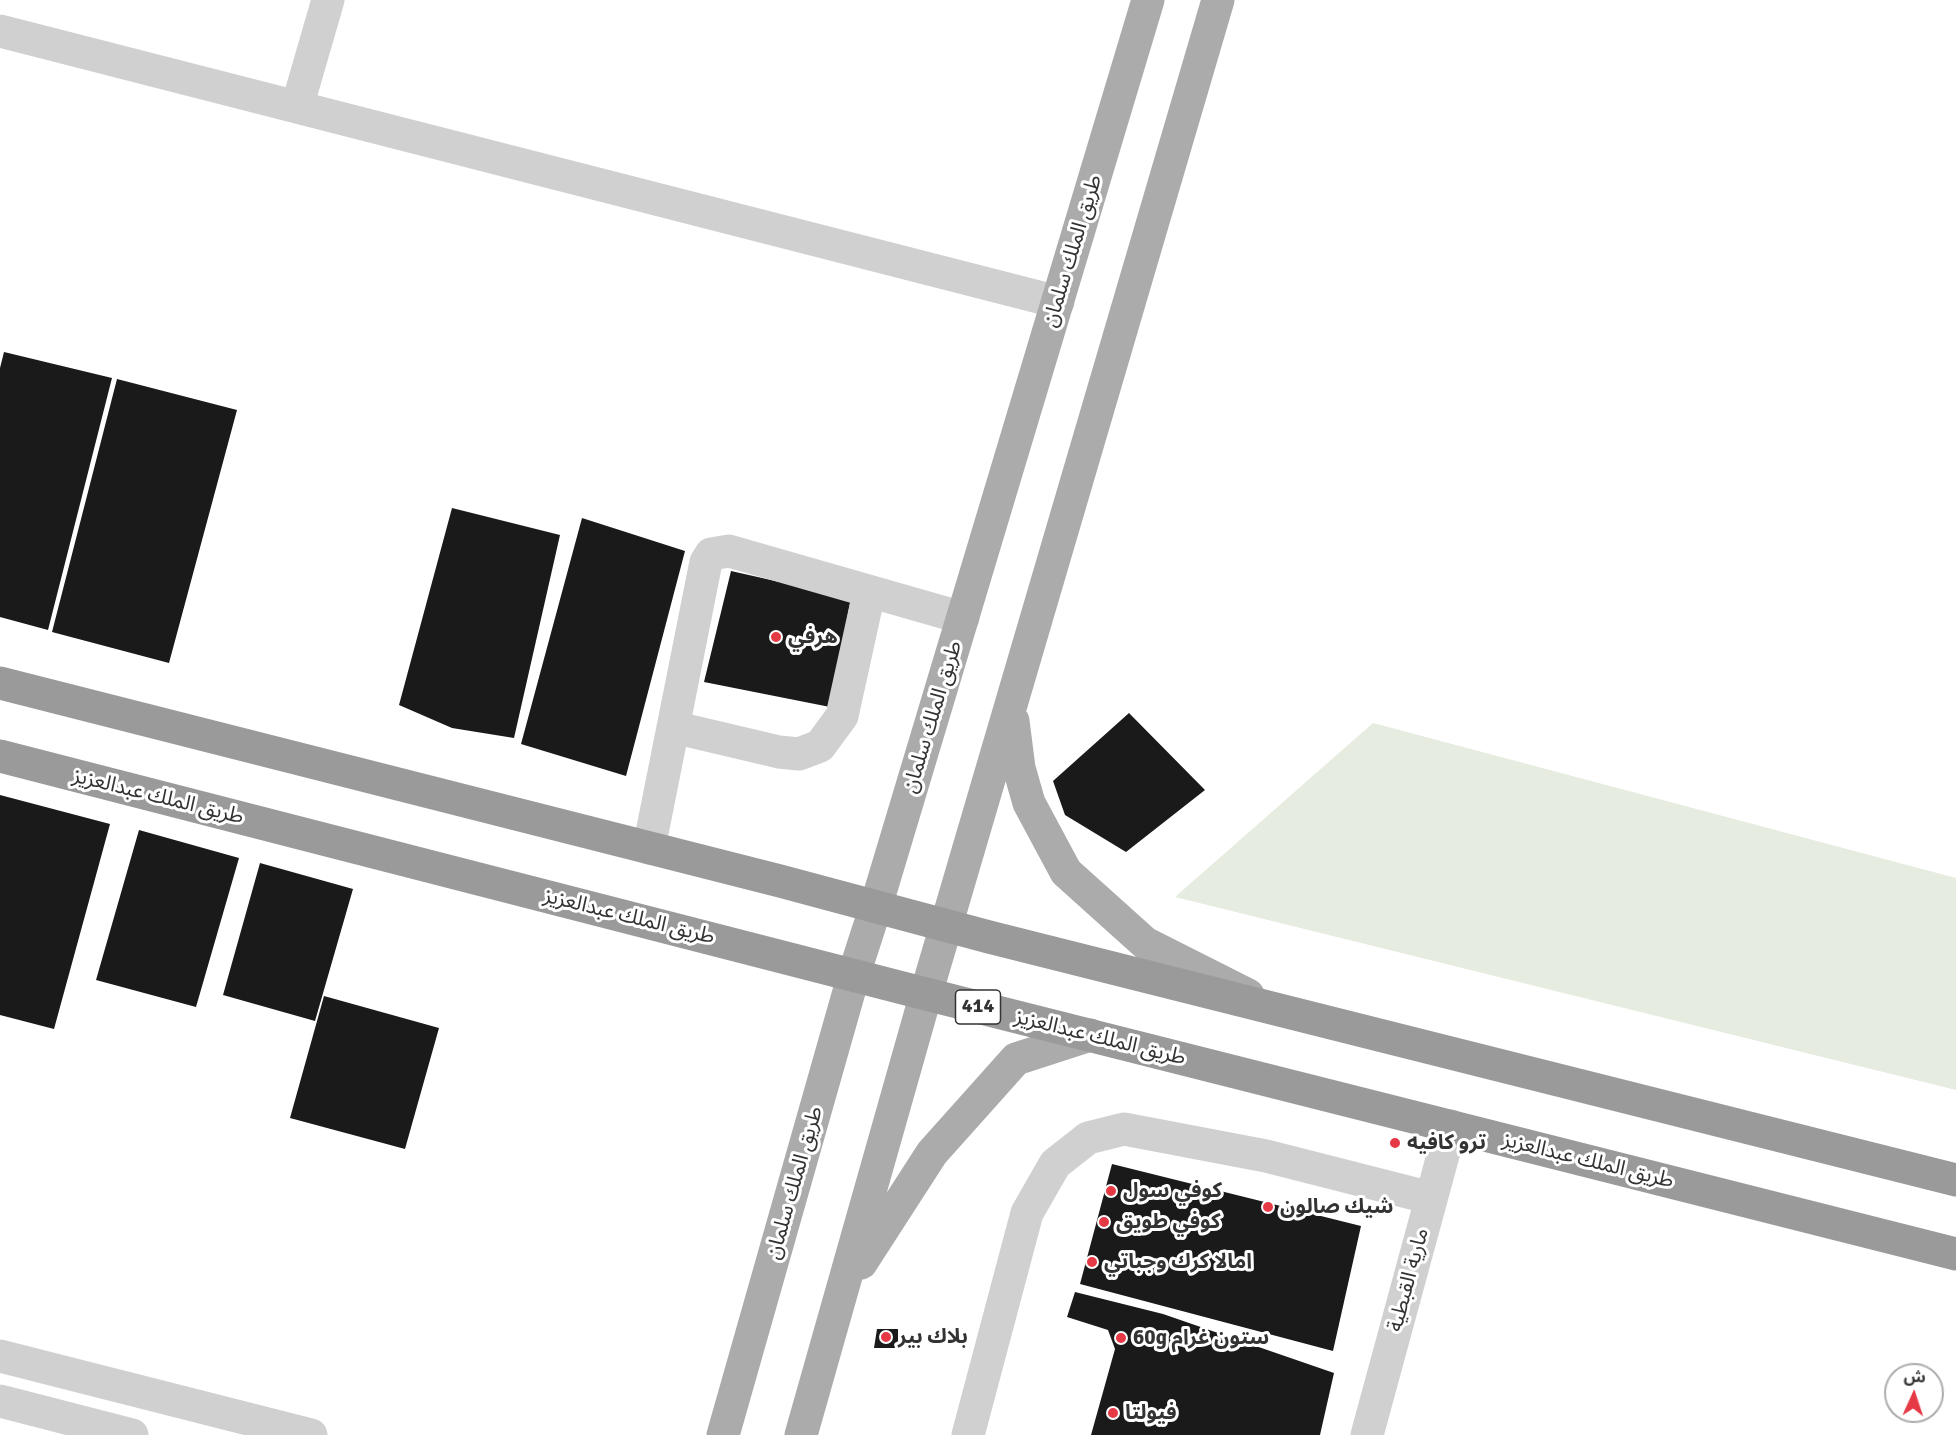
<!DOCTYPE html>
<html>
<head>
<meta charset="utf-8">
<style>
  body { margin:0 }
  #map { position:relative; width:1956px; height:1435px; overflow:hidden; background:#fff; font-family:Signika,"Noto Sans Arabic",sans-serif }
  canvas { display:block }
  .north { position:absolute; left:1884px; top:1363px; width:60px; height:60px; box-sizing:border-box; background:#fff; border:2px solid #adadad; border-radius:50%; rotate:3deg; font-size:16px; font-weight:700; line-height:24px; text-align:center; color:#333 }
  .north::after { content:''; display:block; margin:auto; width:21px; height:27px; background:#e63946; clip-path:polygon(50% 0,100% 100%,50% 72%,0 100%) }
</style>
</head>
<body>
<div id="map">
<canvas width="1956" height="1435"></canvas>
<div class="north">ش</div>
</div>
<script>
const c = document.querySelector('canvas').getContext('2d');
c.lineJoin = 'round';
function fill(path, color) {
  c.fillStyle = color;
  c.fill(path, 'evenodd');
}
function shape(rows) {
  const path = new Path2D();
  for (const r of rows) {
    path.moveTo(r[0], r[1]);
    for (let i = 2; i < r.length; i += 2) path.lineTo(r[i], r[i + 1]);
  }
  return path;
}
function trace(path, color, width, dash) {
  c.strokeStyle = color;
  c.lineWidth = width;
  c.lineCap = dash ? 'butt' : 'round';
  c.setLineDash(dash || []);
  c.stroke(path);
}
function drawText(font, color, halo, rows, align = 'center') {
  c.font = font + ' Signika,"Noto Sans Arabic",sans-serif';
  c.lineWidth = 6;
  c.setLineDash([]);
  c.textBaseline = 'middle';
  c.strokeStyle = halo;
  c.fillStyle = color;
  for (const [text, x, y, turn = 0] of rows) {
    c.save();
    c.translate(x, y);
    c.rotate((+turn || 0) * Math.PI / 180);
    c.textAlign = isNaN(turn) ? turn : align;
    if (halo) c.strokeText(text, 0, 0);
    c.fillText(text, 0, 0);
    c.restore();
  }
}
fill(shape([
  [1373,723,1956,878,1956,1090,1175,897]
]), '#e6ecdf');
fill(shape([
  [4,352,112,378,48,630,0,617,0,368],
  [117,379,237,410,169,663,52,632],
  [452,508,560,535,514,738,452,728,399,705],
  [582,518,685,551,626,776,521,744],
  [731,571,851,598,830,707,704,682],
  [1129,713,1205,790,1126,852,1065,815,1053,781],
  [0,795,110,824,54,1029,0,1015],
  [139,830,239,858,196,1007,96,980],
  [260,863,353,889,315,1021,223,995],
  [324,996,439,1028,405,1149,290,1118],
  [1112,1164,1361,1226,1333,1351,1080,1284],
  [1075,1292,1163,1314,1334,1373,1320,1435,1091,1435,1115,1349,1108,1330,1067,1317],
  [877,1329,898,1329,898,1348,874,1348]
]), '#1a1a1a');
trace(shape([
  [0,31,1058,302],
  [297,107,328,0],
  [673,727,779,752,799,754,820,746,842,716,869,593],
  [649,848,706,562,711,554,729,551,963,618],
  [0,1356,311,1435],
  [0,1401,132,1435],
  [968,1435,1027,1213,1055,1164,1088,1138,1124,1129,1266,1156,1431,1198],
  [1367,1435,1451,1126]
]), '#d0d0d0', 33);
trace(shape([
  [1013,721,1019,768,1029,803,1066,872,1145,943,1248,995],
  [861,1263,932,1153,1016,1059,1090,1035],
  [723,1435,854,974,876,906,1148,0],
  [801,1435,926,994,1218,0]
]), '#ababab', 33);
trace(shape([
  [0,683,780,881,989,937,1956,1180],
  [0,756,926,994,1956,1254]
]), '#9a9a9a', 33);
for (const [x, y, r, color] of [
  [776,637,6,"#e63946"],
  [1395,1143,6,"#e63946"],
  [1111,1191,6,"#e63946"],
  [1268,1207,6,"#e63946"],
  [1104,1222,6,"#e63946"],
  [1092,1262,6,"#e63946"],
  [886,1337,6,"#e63946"],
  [1121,1338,6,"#e63946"],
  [1113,1413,6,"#e63946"]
]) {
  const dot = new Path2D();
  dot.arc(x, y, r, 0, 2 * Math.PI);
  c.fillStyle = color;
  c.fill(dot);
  trace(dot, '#fff', 2);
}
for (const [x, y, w] of [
  [978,1007,45]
]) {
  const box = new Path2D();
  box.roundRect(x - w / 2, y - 17, w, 34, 4.5);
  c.fillStyle = '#fff';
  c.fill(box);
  trace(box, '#333', 1.5);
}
drawText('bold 20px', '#333', null, [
  ["414",978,1007]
]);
drawText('21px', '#333', '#fff', [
  ["طريق الملك سلمان",1073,251,-73],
  ["طريق الملك سلمان",933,717,-73],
  ["طريق الملك عبدالعزيز",158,797,14],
  ["طريق الملك عبدالعزيز",629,917,14],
  ["طريق الملك عبدالعزيز",1100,1038,14],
  ["طريق الملك عبدالعزيز",1588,1161,14],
  ["طريق الملك سلمان",795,1183,-74],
  ["مارية القبطية",1409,1280,-75]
]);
drawText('bold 21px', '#333', '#fff', [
  ["هرفي",788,637],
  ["ترو كافيه",1407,1143],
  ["كوفي سول",1123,1191],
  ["شيك صالون",1280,1207],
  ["كوفي طويق",1116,1222],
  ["امالا كرك وجباتي",1104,1262],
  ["بلاك بير",898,1337],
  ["60g ستون غرام",1133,1338],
  ["فيولتا",1125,1413]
], 'left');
</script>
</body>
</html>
